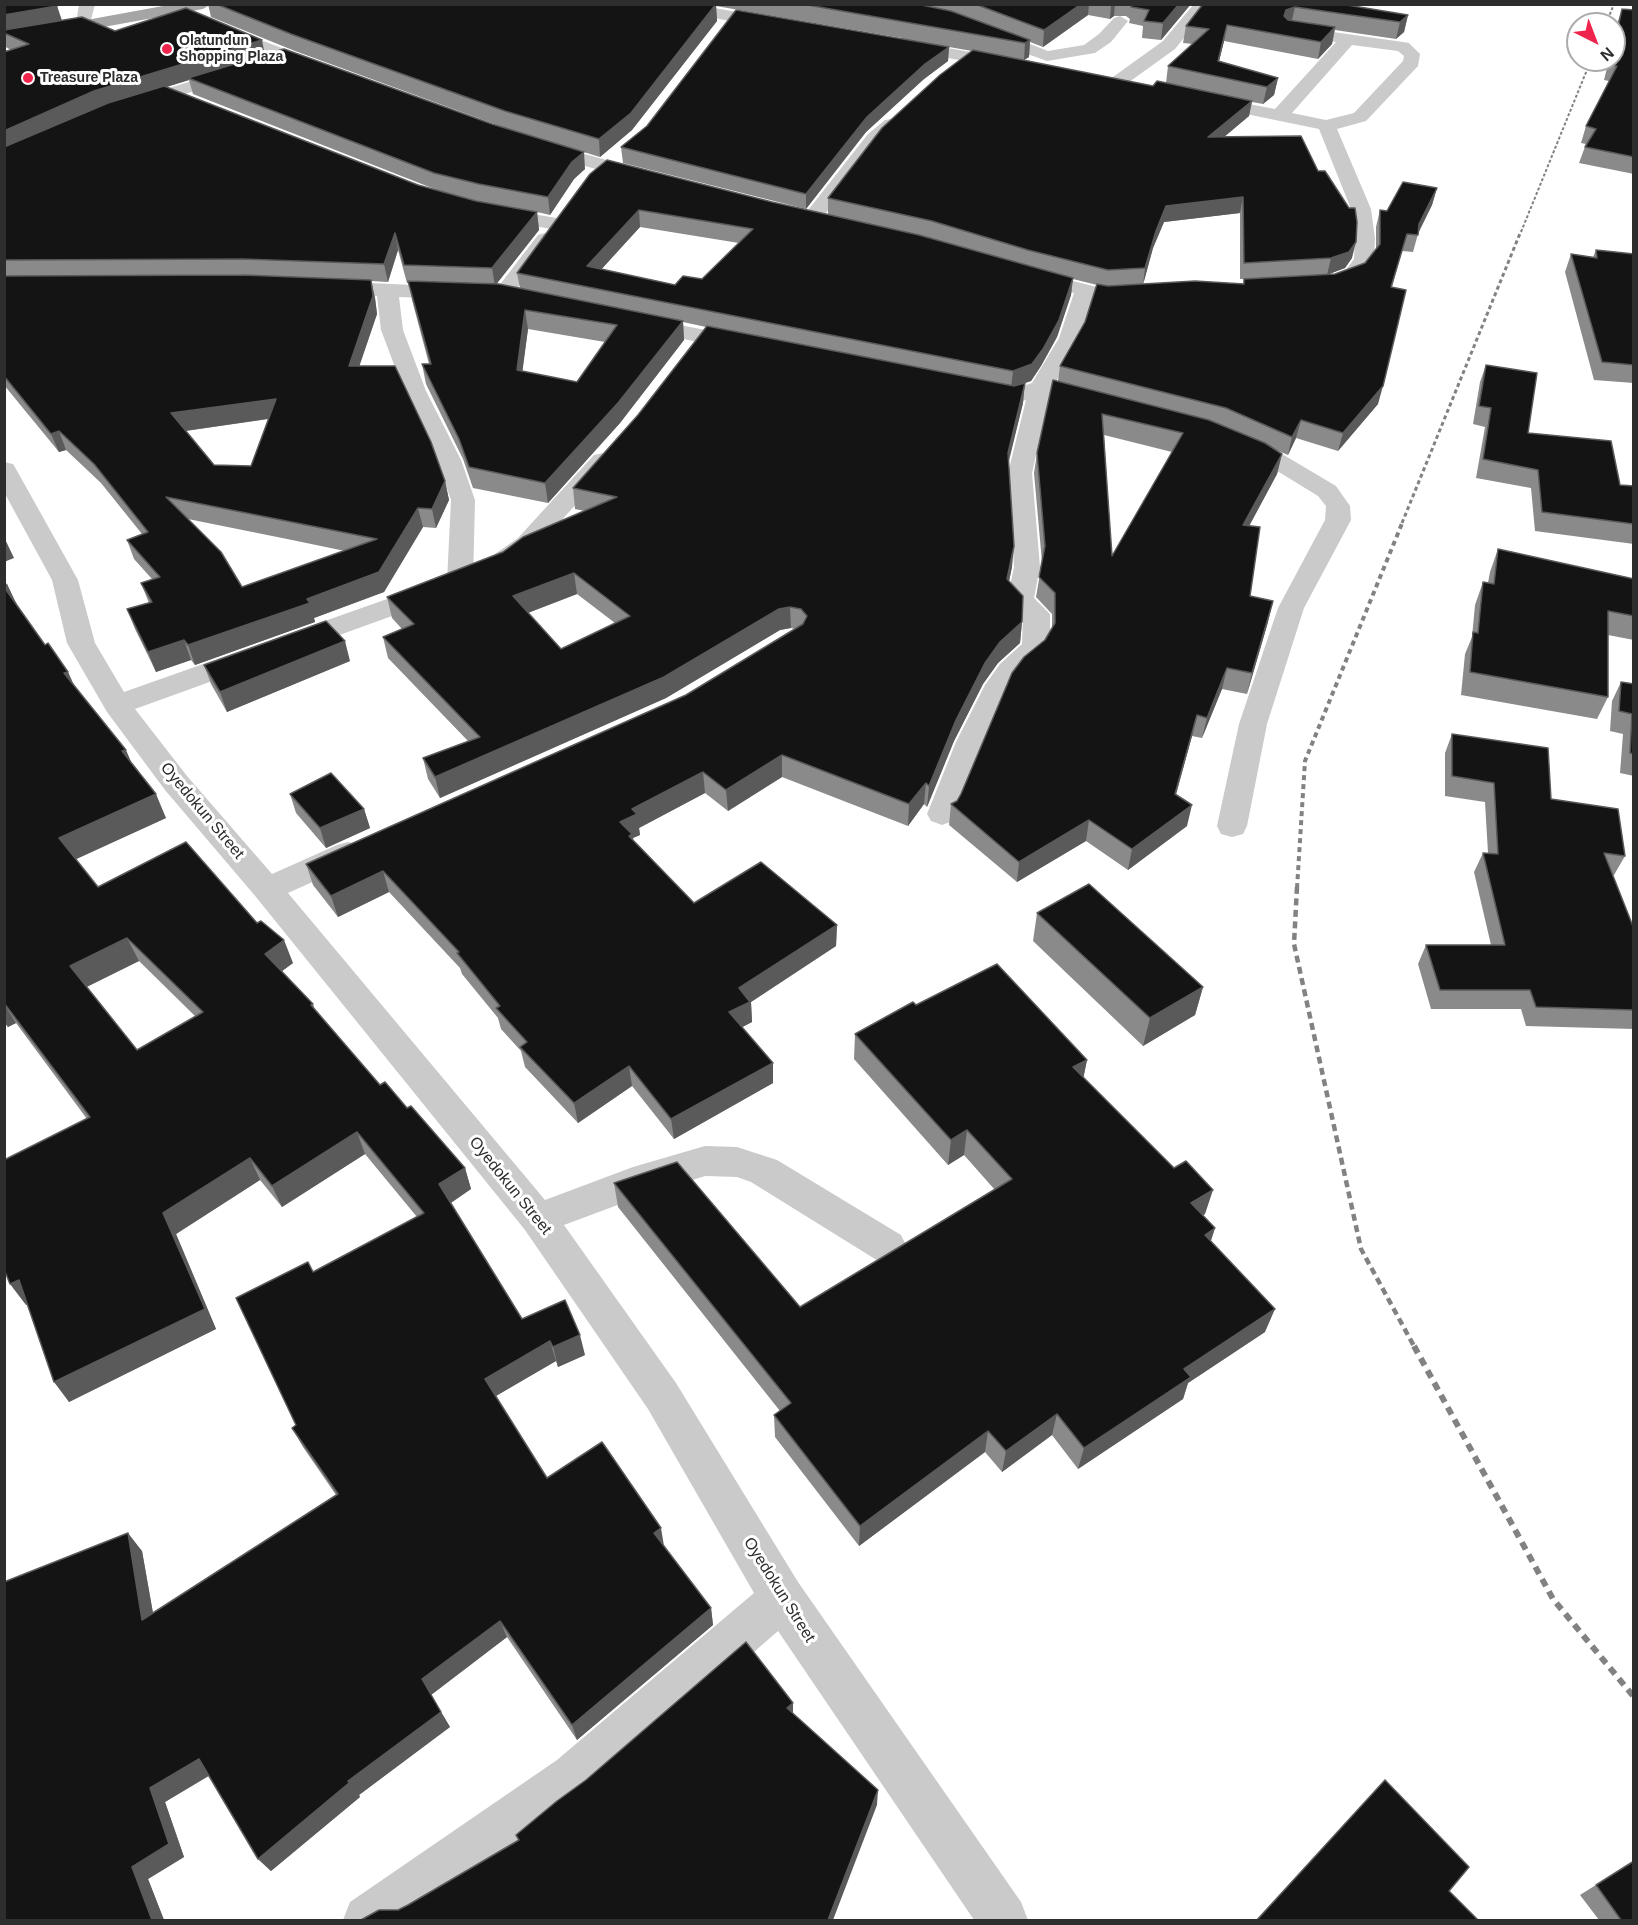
<!DOCTYPE html>
<html>
<head>
<meta charset="utf-8">
<style>
  body { margin:0 }
  #map { position:relative; width:1638px; height:1925px; overflow:hidden; background:#fff; font-family:Arial,sans-serif }
  canvas { display:block }
  .frame { position:absolute; inset:0; border:6px solid #2d2d2d; pointer-events:none }
  .north { position:absolute; left:1566px; top:12px; width:60px; height:60px; box-sizing:border-box; background:#fff; border:2px solid #ababab; border-radius:50%; rotate:138deg; font-size:16px; font-weight:700; line-height:24px; text-align:center; color:#2d2d2d }
  .north::after { content:''; display:block; margin:auto; width:21px; height:27px; background:#ee244d; clip-path:polygon(50% 0,100% 100%,50% 72%,0 100%) }
</style>
</head>
<body>
<div id="map">
<canvas width="1638" height="1925"></canvas>
<div class="frame"></div>
<div class="north">N</div>
</div>
<script>
const c = document.querySelector('canvas').getContext('2d');
c.lineJoin = 'round';
function shape(rows) {
  const path = new Path2D();
  for (const r of rows) {
    path.moveTo(r[0], r[1]);
    for (let i = 2; i < r.length; i += 2) path.lineTo(r[i], r[i + 1]);
  }
  return path;
}
function fill(path, color) {
  c.fillStyle = color;
  c.fill(path, 'evenodd');
}
function trace(path, color, width, dash) {
  c.strokeStyle = color;
  c.lineWidth = width;
  c.lineCap = dash ? 'butt' : 'round';
  c.setLineDash(dash || []);
  c.stroke(path);
}
function drawText(font, color, halo, rows, align = 'center') {
  c.font = font + ' Arial,sans-serif';
  c.lineWidth = 6;
  c.setLineDash([]);
  c.textBaseline = 'middle';
  c.strokeStyle = halo;
  c.fillStyle = color;
  for (const [text, x, y, turn = 0] of rows) {
    c.save();
    c.translate(x, y);
    c.rotate((+turn || 0) * Math.PI / 180);
    c.textAlign = isNaN(turn) ? turn : align;
    if (halo) c.strokeText(text, 0, 0);
    c.fillText(text, 0, 0);
    c.restore();
  }
}
fill(shape([
  [79,4,95,4,91,20,79,20,77,17,79,4],
  [654,4,692,4,776,19,784,24,776,29,662,9,654,4],
  [1194,4,1211,4,1175,49,1125,85,1113,85,1110,81,1113,77,1163,41,1194,4],
  [1120,16,1128,21,1111,42,1095,53,1047,61,980,37,978,33,980,29,992,29,1048,51,1084,45,1099,34,1114,18,1120,16],
  [221,25,324,64,327,68,324,72,312,72,215,33,213,30,221,25],
  [1291,26,1403,42,1409,43,1420,54,1418,66,1366,121,1337,129,1371,209,1375,238,1374,260,1360,278,1330,289,1313,287,1310,283,1313,279,1327,277,1346,270,1354,259,1355,238,1351,209,1319,129,1207,106,1201,105,1198,101,1201,97,1207,96,1275,109,1336,42,1285,34,1283,31,1285,28,1291,26],
  [1352,45,1398,51,1404,56,1403,61,1354,113,1326,120,1292,113,1352,45],
  [904,40,1009,59,1015,60,1018,64,1015,68,1009,69,898,49,896,45,904,40],
  [235,68,241,69,244,73,241,77,135,109,129,108,126,104,129,100,235,68],
  [891,119,897,120,900,124,897,128,880,142,819,222,805,222,802,218,805,214,868,134,885,120,891,119],
  [542,142,649,172,652,176,649,180,642,182,535,152,533,148,535,144,542,142],
  [493,207,556,218,563,220,566,224,563,228,556,230,486,217,483,213,486,209,493,207],
  [545,233,552,235,555,239,552,243,509,299,502,301,495,299,491,295,495,291,538,235,545,233],
  [1029,270,1105,289,1137,288,1144,290,1148,294,1144,298,1137,300,1105,301,1093,298,1081,338,1054,385,1101,396,1105,401,1101,406,1093,408,1049,397,1032,473,1040,567,1034,598,1050,614,1050,644,1040,659,1020,676,1008,693,986,742,957,814,953,821,942,825,931,821,927,814,956,742,985,685,1000,664,1022,644,1023,616,1007,600,1014,567,1008,473,1026,400,1012,404,972,396,969,391,972,386,980,384,1011,390,1032,383,1059,338,1074,293,1022,280,1019,276,1022,272,1029,270],
  [327,281,456,287,463,289,467,293,463,297,456,299,399,297,403,330,426,391,461,460,475,500,473,581,469,587,460,589,451,587,447,581,451,500,437,460,404,391,381,330,377,296,320,291,316,287,320,283,327,281],
  [639,317,741,337,749,339,752,344,749,349,741,351,631,328,628,323,631,318,639,317],
  [1241,437,1277,451,1336,486,1350,506,1351,520,1304,608,1267,724,1247,826,1243,834,1232,837,1221,834,1217,826,1239,724,1278,608,1325,520,1326,506,1318,496,1261,461,1233,449,1229,444,1233,439,1241,437],
  [603,453,612,455,615,460,612,465,536,548,513,564,504,567,495,564,491,559,495,554,518,538,594,455,603,453],
  [4,462,13,464,16,469,78,580,95,643,124,692,421,587,430,585,439,587,443,593,439,599,135,709,187,776,272,874,337,845,348,842,359,845,364,853,359,861,288,893,545,1200,633,1167,705,1146,737,1147,777,1160,901,1235,907,1247,901,1259,888,1264,875,1259,751,1182,737,1177,705,1176,639,1197,564,1225,676,1383,798,1582,1021,1902,1028,1920,974,1920,778,1631,591,1794,410,1920,343,1920,350,1902,557,1760,754,1593,648,1409,525,1230,256,897,165,790,107,712,67,643,52,580,4,492,4,462]
]), '#cacaca');
fill(shape([
  [174,4,211,4,203,9,4,45,4,35,174,4]
]), '#a5a5a5');
trace(shape([
  [1606,24,1614,4],
  [1521,232,1591,60]
]), '#828282', 2, [3, 2]);
trace(shape([
  [1402,523,1521,231]
]), '#828282', 3, [4, 3]);
trace(shape([
  [1297,888,1305,761,1403,521]
]), '#828282', 4, [5, 4]);
trace(shape([
  [1297,887,1294,944,1361,1249,1415,1348]
]), '#828282', 4.5, [7, 4.5]);
trace(shape([
  [1414,1346,1553,1599,1634,1697]
]), '#828282', 6, [8, 6]);
fill(shape([
  [4,4,60,4,57,6,62,20,115,31,265,55,585,169,574,179,550,215,537,212,539,230,496,284,520,288,517,273,590,174,772,202,828,214,828,198,972,51,949,47,948,61,924,79,866,132,806,209,623,163,621,147,902,38,716,6,717,21,632,130,600,157,508,129,295,51,211,17,208,4,1191,4,1161,40,1142,38,1143,26,1129,23,1130,19,1126,16,1114,16,1110,19,1088,15,1043,47,1030,42,1029,57,1024,60,1000,56,1153,86,1166,83,1168,66,1193,44,1183,43,1186,26,1203,4,1341,4,1408,15,1404,32,1396,39,1335,30,1332,44,1318,59,1224,41,1219,61,1278,78,1274,95,1263,104,1252,102,1249,116,1224,137,1352,258,1345,268,1328,274,1335,274,1365,263,1376,250,1376,227,1380,210,1387,211,1437,188,1432,205,1418,234,1413,252,1402,251,1392,287,1378,404,1338,451,1296,438,1288,455,1274,449,1282,454,1277,474,1249,526,1250,596,1268,622,1247,694,1222,689,1202,738,1192,736,1176,795,1187,826,1128,870,1086,841,1017,882,949,825,951,804,957,801,1045,640,1052,628,1052,614,1036,597,1042,562,1034,473,1037,453,1058,381,1060,366,1085,322,1097,285,1073,279,1071,295,1057,337,1041,366,1031,381,1024,383,1023,403,1008,462,1012,567,1009,581,1022,622,1020,643,998,663,983,684,954,741,927,807,924,804,908,826,782,777,728,811,705,793,639,828,640,835,633,838,633,840,694,903,837,925,836,946,751,1002,752,1022,742,1027,773,1063,773,1083,674,1139,632,1086,578,1123,525,1067,521,1051,501,1029,498,1018,462,974,460,968,389,892,338,917,313,885,306,864,686,695,795,629,791,628,780,630,666,698,440,798,428,779,423,758,468,741,388,658,383,637,402,629,392,618,387,597,503,552,585,511,575,509,573,488,638,415,706,327,683,322,684,340,620,423,548,503,473,488,463,459,426,384,422,364,429,364,412,300,409,283,407,283,398,250,388,282,371,281,375,298,377,314,359,366,445,481,449,500,436,528,423,527,384,592,314,618,315,622,195,665,191,660,156,672,135,629,127,609,149,603,141,583,152,579,134,559,127,540,142,534,101,483,66,450,59,452,4,385,4,52,11,50,4,46],
  [189,80,193,94,437,190,418,185,166,87],
  [1240,213,1240,279,1244,279,1243,284,1143,284,1153,248,1164,222],
  [640,227,739,243,702,279,675,285,601,269],
  [528,329,605,342,577,382,522,371],
  [268,419,251,466,214,465,186,431],
  [1104,435,1172,452,1112,556],
  [188,519,292,540,345,551,242,587],
  [577,594,615,623,561,649,528,613],
  [1622,9,1634,10,1634,174,1579,163,1586,144,1581,143,1586,126,1609,81,1604,80,1609,60,1614,60,1614,38,1617,24],
  [1596,250,1634,254,1634,383,1594,380,1565,272,1571,254,1593,257],
  [1486,365,1528,433,1620,485,1634,486,1634,544,1535,531,1531,488,1476,478,1485,427,1473,424,1480,382],
  [1498,549,1634,579,1634,640,1608,635,1608,697,1597,719,1461,695,1465,654,1472,637,1475,605,1483,582,1488,583,1490,572],
  [4,581,7,584,16,604,45,645,68,672,74,685,132,764,166,818,75,859,98,887,293,963,282,971,313,1004,315,1010,380,1085,407,1108,465,1168,471,1189,451,1203,522,1319,585,1355,558,1367,556,1361,495,1396,547,1478,664,1546,711,1608,713,1625,577,1740,507,1637,431,1695,450,1727,359,1795,360,1797,271,1871,258,1859,209,1776,165,1802,184,1857,148,1879,164,1920,4,1920,142,1551,153,1613,336,1495,303,1447,292,1428,296,1425,313,1272,417,1217,365,1154,282,1207,260,1180,176,1234,216,1329,69,1402,27,1304,26,1305,87,1119,16,1023,8,1027,4,1022],
  [139,961,195,1016,137,1050,87,987],
  [350,661,227,712,211,684,204,665],
  [1621,682,1634,684,1634,776,1620,773,1623,734,1610,731,1612,701],
  [1452,734,1551,799,1625,856,1614,875,1612,875,1634,929,1634,1029,1526,1026,1521,1009,1431,1009,1418,964,1426,945,1491,945,1474,872,1483,853,1488,853,1485,802,1445,796,1445,753],
  [290,794,364,809,370,828,326,848,296,813],
  [1037,913,1203,987,1195,1015,1143,1046,1033,941],
  [916,1005,1087,1060,1083,1078,1205,1214,1202,1215,1215,1228,1211,1241,1265,1332,1188,1383,1183,1399,1078,1469,1052,1435,1002,1472,985,1452,859,1546,775,1437,774,1415,780,1411,618,1207,614,1183,800,1307,995,1190,964,1155,948,1165,854,1059,855,1034],
  [1385,1780,1449,1891,1478,1920,1256,1920],
  [1634,1861,1634,1920,1599,1920,1580,1895]
]), '#8a8a8a');
fill(shape([
  [36,4,60,4,56,6,57,6,62,22,4,33,4,15],
  [716,4,717,21,632,130,600,157,599,139],
  [1081,4,1089,4,1088,15,1043,47,1044,30],
  [1111,4,1115,4,1114,16,1110,19],
  [1179,4,1191,4,1161,40,1163,23],
  [1295,7,1291,24,1284,16,1286,10],
  [1408,15,1404,32,1396,39,1400,22],
  [1227,25,1224,41,1215,78,1218,61],
  [1335,27,1332,44,1318,59,1321,42],
  [262,40,265,56,188,78,189,80,99,108,4,150,4,131,94,91],
  [1030,40,1029,57,1024,60,1025,43],
  [949,47,948,61,924,79,866,132,806,209,806,194,867,117,925,64],
  [1278,78,1274,95,1263,104,1267,87],
  [1252,101,1249,116,1205,153,1208,137],
  [584,152,585,169,574,179,550,215,548,197,572,162],
  [1437,188,1432,205,1417,235,1419,224],
  [1243,197,1240,213,1164,222,1153,248,1143,285,1145,268,1156,231,1166,206],
  [639,210,640,227,589,283,587,266],
  [537,212,539,230,495,286,492,268],
  [395,233,398,250,388,282,384,264],
  [1356,242,1352,258,1345,268,1327,275,1331,258],
  [1073,278,1071,295,1057,337,1041,366,1031,381,1011,388,1013,371],
  [371,280,375,298,377,314,353,385,349,366],
  [525,310,528,329,520,390,517,370],
  [683,321,684,340,620,423,548,503,545,483],
  [1025,383,1023,403,1006,473,1008,453],
  [1383,386,1378,404,1338,451,1343,433],
  [276,399,281,417,177,432,171,413],
  [1301,420,1296,438,1288,455,1292,437],
  [59,431,66,450,59,452,51,434],
  [1282,454,1277,474,1239,545,1243,525],
  [445,481,449,500,436,528,432,509],
  [418,508,423,527,384,592,314,618,315,622,195,665,188,645,307,599],
  [4,537,14,558,4,562],
  [1014,546,1012,567,1005,600,1007,579],
  [574,573,577,594,517,617,513,596],
  [7,584,18,607,4,588,4,585],
  [1273,601,1268,622,1247,694,1252,673],
  [790,607,791,628,780,630,666,698,440,798,435,777,779,609],
  [1022,622,1020,643,998,663,983,684,954,741,927,807,929,786,956,720,985,663,1000,642],
  [184,640,191,660,156,672,148,652],
  [345,641,350,661,227,712,220,692],
  [1227,668,1222,689,1202,738,1207,718],
  [68,672,78,695,64,673],
  [1197,715,1192,736,1170,815,1175,794],
  [126,750,136,773,122,751],
  [782,755,782,777,728,811,726,790],
  [703,772,705,793,639,828,640,835,633,838,635,855,620,822,632,809],
  [926,783,924,804,908,826,909,804],
  [156,794,166,818,70,862,59,838],
  [1192,805,1187,826,1128,870,1132,849],
  [364,809,370,828,326,848,320,828],
  [1089,820,1086,841,1017,882,1019,862],
  [383,871,389,892,338,917,331,896],
  [837,925,836,946,751,1002,752,1022,731,1033,729,1012,739,988],
  [127,938,139,961,82,989,70,966],
  [284,940,293,963,274,977,265,954],
  [1203,987,1195,1015,1143,1046,1150,1018],
  [4,1004,16,1023,8,1027,4,1022],
  [1087,1060,1082,1085,1073,1067],
  [773,1063,773,1083,674,1139,671,1119],
  [629,1066,632,1086,578,1123,574,1103],
  [967,1130,964,1155,948,1165,951,1140],
  [357,1132,365,1154,282,1207,272,1186],
  [250,1158,260,1180,176,1234,216,1329,69,1402,54,1382,163,1213],
  [465,1168,471,1189,446,1206,439,1184],
  [1213,1190,1205,1214,1183,1227,1191,1203],
  [1215,1228,1207,1252,1205,1235],
  [19,1280,34,1301,26,1305,10,1284],
  [1275,1309,1265,1332,1188,1383,1183,1399,1078,1469,1084,1448,1184,1369],
  [580,1335,585,1355,558,1367,553,1347],
  [550,1341,556,1361,491,1399,485,1379],
  [1057,1414,1052,1435,1002,1472,1006,1451],
  [988,1431,985,1452,859,1546,860,1526],
  [661,1528,664,1546,654,1533],
  [128,1533,142,1551,157,1636,142,1620],
  [711,1608,713,1625,577,1740,572,1725],
  [500,1621,507,1637,431,1695,422,1679],
  [793,1703,793,1720,787,1708],
  [441,1712,450,1727,359,1795,360,1797,271,1871,258,1859,348,1781],
  [199,1759,213,1773,165,1802,184,1857,148,1879,164,1920,152,1920,132,1867,150,1788],
  [878,1790,877,1805,833,1920,828,1920]
]), '#5a5a5a');
const building = shape([
  [4,4,54,4,57,6,4,15,4,4],
  [216,4,716,4,631,113,599,139,505,111,291,34,216,4],
  [802,4,917,4,951,11,1030,40,1025,43,802,4],
  [975,4,1081,4,1044,30,975,4],
  [1132,4,1179,4,1163,23,1144,21,1149,10,1131,7,1132,4],
  [1203,4,1341,4,1408,15,1400,22,1295,7,1286,10,1284,16,1288,20,1335,27,1321,42,1227,25,1218,61,1278,78,1267,87,1168,66,1209,29,1186,26,1203,4],
  [186,8,262,40,94,91,4,131,4,52,29,44,4,33,4,30,82,17,115,31,186,8],
  [1622,9,1634,10,1634,157,1585,147,1596,129,1586,126,1617,66,1610,65,1611,60,1614,60,1614,46,1622,9],
  [736,10,949,47,925,64,867,117,806,194,621,147,647,126,736,10],
  [284,49,492,124,584,152,572,162,548,197,479,184,434,173,188,78,284,49],
  [973,50,1153,86,1157,81,1252,101,1208,137,1301,136,1318,171,1325,171,1349,208,1355,208,1357,222,1356,242,1349,252,1331,258,1244,263,1243,197,1166,206,1156,231,1145,268,1108,270,1028,250,932,221,828,198,882,128,940,75,973,50],
  [164,86,418,185,476,201,537,212,492,268,404,265,395,233,384,264,243,259,4,260,4,147,108,103,164,86],
  [607,160,772,202,919,235,1073,278,1059,320,1043,349,1032,364,1013,371,517,273,590,174,607,160],
  [639,210,753,229,702,279,683,276,675,285,587,266,639,210],
  [1403,182,1437,188,1419,224,1418,235,1407,234,1391,287,1406,290,1383,386,1343,433,1301,420,1292,437,1226,408,1060,366,1085,322,1097,284,1108,286,1195,281,1244,284,1244,279,1335,274,1365,263,1380,244,1380,210,1387,211,1403,182],
  [1596,250,1634,254,1634,365,1602,362,1571,254,1597,258,1596,250],
  [243,275,371,280,373,296,349,366,395,366,431,442,445,481,432,509,418,508,379,572,307,599,310,603,188,645,184,640,148,652,127,609,152,602,141,583,160,577,127,540,148,532,94,464,59,431,51,434,4,376,4,276,243,275],
  [276,399,251,466,214,465,171,413,276,399],
  [166,497,377,539,242,587,221,552,166,497],
  [408,281,499,284,683,321,618,403,545,483,469,467,459,439,422,364,431,364,408,281],
  [525,310,617,325,577,382,517,370,525,310],
  [707,326,1014,386,1025,383,1008,453,1014,546,1007,579,1023,596,1022,622,1000,642,985,663,956,720,929,786,926,783,909,804,782,755,726,790,703,772,632,809,637,814,620,822,632,834,629,836,694,903,761,862,837,925,739,988,750,1002,729,1012,773,1063,671,1119,629,1066,574,1103,520,1047,527,1042,496,1008,500,1006,457,953,459,952,383,871,331,896,306,864,686,695,803,624,807,616,801,609,790,607,779,609,664,677,435,777,423,758,480,737,383,637,414,624,387,597,503,552,523,537,617,497,573,488,638,415,707,326],
  [574,573,630,616,561,649,513,596,574,573],
  [1486,365,1537,373,1528,433,1611,441,1620,485,1634,486,1634,524,1542,512,1538,470,1483,459,1491,408,1479,406,1486,365],
  [1053,380,1209,420,1265,443,1282,454,1243,525,1260,527,1250,596,1273,601,1252,673,1227,668,1207,718,1197,715,1175,794,1192,805,1132,849,1089,820,1019,862,951,804,957,801,961,794,1012,673,1024,657,1045,640,1055,623,1055,593,1039,577,1045,546,1037,453,1053,380],
  [1102,414,1183,433,1112,556,1102,414],
  [1498,549,1634,579,1634,616,1608,611,1608,697,1470,672,1473,632,1478,633,1483,582,1494,584,1498,549],
  [4,587,45,645,48,643,68,672,64,673,126,750,122,751,156,794,59,838,98,887,186,842,257,923,261,921,284,940,265,954,313,1004,311,1005,380,1085,385,1082,407,1108,411,1106,465,1168,439,1184,522,1319,565,1300,580,1335,553,1347,550,1341,485,1379,547,1478,602,1442,661,1528,654,1533,711,1608,572,1725,500,1621,422,1679,441,1712,348,1781,349,1783,258,1859,199,1759,150,1788,169,1844,132,1867,152,1920,4,1920,4,1582,128,1533,142,1620,338,1494,292,1428,296,1425,236,1298,308,1262,313,1272,424,1213,357,1132,272,1186,250,1158,163,1213,205,1309,54,1382,19,1280,10,1284,4,1269,4,1160,90,1117,4,1003,4,587],
  [127,938,203,1012,137,1050,70,966,127,938],
  [326,621,345,641,220,692,204,665,326,621],
  [1621,682,1634,684,1634,754,1630,753,1632,714,1619,711,1621,682],
  [1452,734,1548,748,1551,799,1618,809,1625,856,1604,853,1634,929,1634,1010,1536,1007,1530,990,1440,990,1426,945,1505,945,1483,853,1498,854,1494,783,1452,776,1452,734],
  [331,773,364,809,320,828,290,794,331,773],
  [1089,884,1203,987,1150,1018,1037,913,1089,884],
  [997,964,1087,1060,1073,1067,1174,1168,1186,1161,1213,1190,1191,1203,1215,1228,1205,1235,1275,1309,1184,1369,1191,1377,1084,1448,1057,1414,1006,1451,988,1431,860,1526,774,1415,791,1403,614,1183,677,1162,800,1307,1012,1179,967,1130,951,1140,855,1034,913,1002,916,1005,997,964],
  [746,1642,793,1703,787,1708,878,1790,828,1920,361,1920,379,1910,398,1910,408,1905,519,1840,516,1835,557,1801,586,1780,746,1642],
  [1385,1780,1469,1867,1449,1891,1478,1920,1257,1920,1385,1780],
  [1634,1861,1634,1920,1621,1920,1596,1885,1634,1861]
]);
fill(building, '#141414');
trace(building, '#5a5a5a', 1.5);
for (const [x, y, r, color] of [
  [167,49,6,"#ee244d"],
  [28,78,6,"#ee244d"]
]) {
  const dot = new Path2D();
  dot.arc(x, y, r, 0, 2 * Math.PI);
  c.fillStyle = color;
  c.fill(dot);
  trace(dot, '#fff', 2);
}
drawText('bold 14px', '#2d2d2d', '#fff', [
  ["Olatundun",179,41],
  ["Shopping Plaza",179,57],
  ["Treasure Plaza",40,78]
], 'left');
drawText('16px', '#2d2d2d', '#fff', [
  ["Oyedokun Street",202,811,50],
  ["Oyedokun Street",510,1186,51],
  ["Oyedokun Street",779,1590,58]
]);
</script>
</body>
</html>
